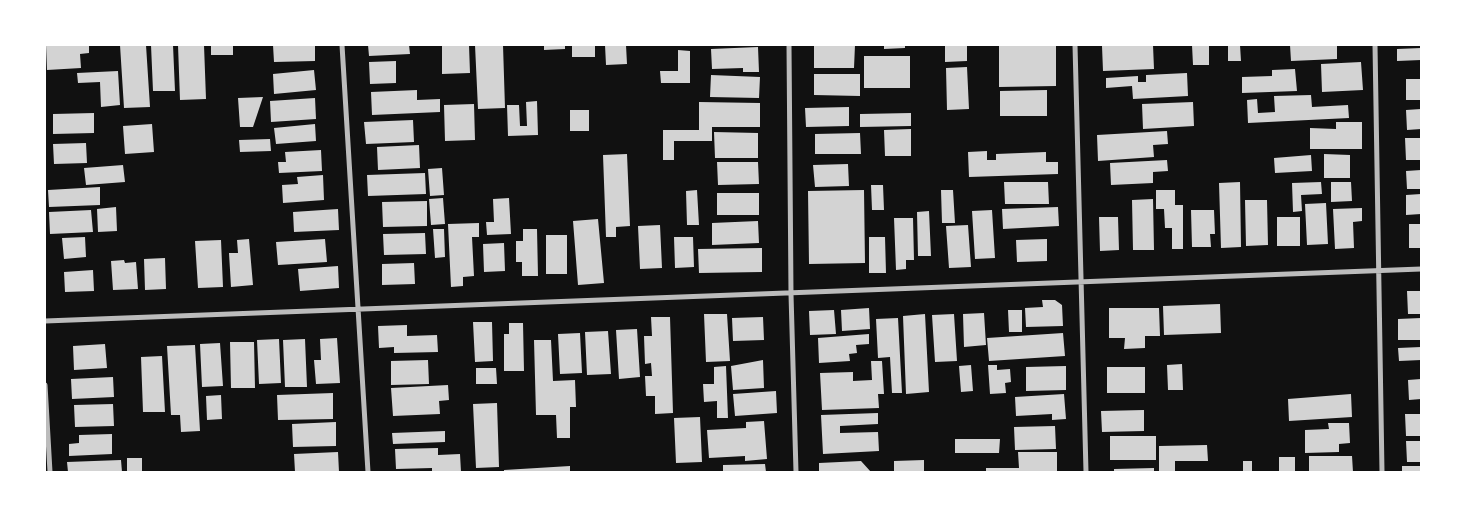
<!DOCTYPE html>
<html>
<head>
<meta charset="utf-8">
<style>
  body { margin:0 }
  #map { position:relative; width:1466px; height:517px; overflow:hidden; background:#111; font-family:"Fira Sans Condensed",sans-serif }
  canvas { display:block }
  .frame { position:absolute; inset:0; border:46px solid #fff; pointer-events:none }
</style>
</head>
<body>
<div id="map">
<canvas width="1466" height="517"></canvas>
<div class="frame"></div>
</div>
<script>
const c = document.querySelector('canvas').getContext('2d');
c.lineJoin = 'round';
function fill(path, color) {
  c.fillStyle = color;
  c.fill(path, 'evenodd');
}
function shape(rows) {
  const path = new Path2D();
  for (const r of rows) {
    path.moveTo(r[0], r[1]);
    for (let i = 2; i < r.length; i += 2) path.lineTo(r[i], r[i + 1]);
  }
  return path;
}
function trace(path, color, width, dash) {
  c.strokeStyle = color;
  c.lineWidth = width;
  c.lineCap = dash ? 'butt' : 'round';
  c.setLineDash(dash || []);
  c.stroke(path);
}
fill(shape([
  [46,45,89,45,89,53,80,54,81,68,47,70],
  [120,45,146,45,150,107,124,108],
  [151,45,173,45,175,91,153,91],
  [178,45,204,45,206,99,180,100],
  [211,45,233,45,233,55,211,55],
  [273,45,315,45,315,61,274,62],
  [368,45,409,45,410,54,369,56],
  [442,45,469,45,470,73,442,74],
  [475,45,503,45,505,108,478,109],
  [544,45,565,45,565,49,544,50],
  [572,45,595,45,595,57,572,57],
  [605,45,626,45,627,64,606,65],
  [814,45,855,45,854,68,814,68],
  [884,45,905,45,905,48,884,49],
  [945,45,967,45,967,61,945,62],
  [999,45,1056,45,1056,86,999,87],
  [1153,45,1154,69,1103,71,1102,46],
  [1192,45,1209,45,1209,65,1193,65],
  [1228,45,1240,45,1241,61,1228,61],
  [1290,45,1337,45,1337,59,1291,61],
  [758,47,759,72,743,72,743,68,712,69,711,49],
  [1421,48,1421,60,1397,61,1397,49],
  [678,50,690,51,690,83,661,83,660,71,678,71],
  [864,56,910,56,910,88,864,88],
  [396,61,396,83,370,84,369,62],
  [1361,62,1363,90,1322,92,1321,64],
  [967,67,969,109,947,110,946,68],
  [1295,69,1297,91,1242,93,1242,77,1272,76,1272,70],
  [314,70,316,90,274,94,273,74],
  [118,71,120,105,101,107,100,82,78,83,77,73],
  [1187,73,1188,96,1133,99,1132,86,1106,88,1106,78,1138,76,1138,82,1146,82,1146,75],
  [814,74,860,74,860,96,814,95],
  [711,75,760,77,759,98,710,97],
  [1406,79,1421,79,1421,100,1406,100],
  [417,90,417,100,440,99,440,112,372,115,371,92],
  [1047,90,1047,116,1000,116,1000,91],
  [1311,95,1312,107,1348,105,1349,118,1248,123,1247,100,1257,99,1258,113,1275,112,1274,96],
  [263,97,253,127,240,127,238,98],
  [315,98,316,119,271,122,270,101],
  [537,101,538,135,508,136,507,105,519,105,520,126,527,126,526,102],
  [699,102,760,103,760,127,712,127,712,141,674,141,674,160,663,160,663,130,699,130],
  [1193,102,1194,126,1143,129,1142,104],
  [474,104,475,140,445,141,444,105],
  [849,107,849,126,806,127,805,108],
  [1421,109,1421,129,1407,130,1406,110],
  [570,110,589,110,589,131,570,131],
  [94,113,94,133,53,134,53,114],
  [911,113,911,126,860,127,860,114],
  [413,120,414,142,366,144,364,122],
  [1336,122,1362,122,1362,149,1310,149,1310,128,1336,129],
  [152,124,154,152,125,154,123,126],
  [315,124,316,141,276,144,274,128],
  [911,129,911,156,885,156,884,130],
  [1167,131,1168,144,1153,145,1154,157,1098,161,1097,135],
  [714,132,758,133,758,158,715,158],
  [860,133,861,154,815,154,815,134],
  [1405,138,1421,138,1421,160,1406,160],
  [270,139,271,151,240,152,239,140],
  [86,143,87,163,54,164,53,144],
  [419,145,420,168,378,170,377,147],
  [321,150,322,171,279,173,278,162,286,162,285,152],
  [987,151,987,160,996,160,996,154,1046,152,1046,162,1058,162,1058,174,969,177,968,152],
  [627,154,630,226,616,227,616,237,606,237,603,155],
  [1324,154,1350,155,1350,178,1324,178],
  [1311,155,1312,171,1275,173,1274,158],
  [1167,160,1168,171,1153,172,1153,183,1111,185,1110,163],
  [717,162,758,162,759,184,718,185],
  [848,164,849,186,815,187,813,165],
  [123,165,125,182,86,185,84,168],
  [442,168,444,195,430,196,428,169],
  [1421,170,1421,189,1407,189,1406,171],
  [425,173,426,194,368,196,367,175],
  [323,175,324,200,283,203,282,185,298,184,297,177],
  [1004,182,1048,182,1049,204,1005,204],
  [1240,182,1241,247,1221,248,1219,183],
  [1321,182,1322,194,1301,195,1302,211,1293,212,1292,183],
  [1331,182,1351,182,1352,201,1331,202],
  [871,185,883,185,884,210,872,210],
  [100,187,100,205,49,207,48,190],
  [697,190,699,225,687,225,686,191],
  [864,190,865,263,809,264,808,191],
  [941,190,953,190,955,223,942,223],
  [1156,190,1175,190,1175,205,1183,205,1183,249,1172,249,1172,228,1165,228,1164,209,1156,209],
  [717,193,759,193,759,215,717,215],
  [1421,194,1421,214,1406,215,1406,195],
  [443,198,445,224,431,225,429,199],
  [509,198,511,234,487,235,486,222,494,222,493,199],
  [1153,199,1154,250,1133,250,1132,200],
  [1245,200,1267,200,1268,245,1246,246],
  [427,201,427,226,383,227,382,202],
  [1326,203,1328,244,1307,245,1305,204],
  [116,207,117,231,98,232,97,209],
  [1058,207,1059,226,1003,229,1002,209],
  [1362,208,1362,221,1353,222,1354,248,1335,249,1333,209],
  [338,209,339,230,294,232,293,212],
  [91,210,93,232,50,234,49,212],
  [992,210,995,258,975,259,972,211],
  [1191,210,1214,210,1215,234,1210,234,1211,247,1192,247],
  [929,211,931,256,918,256,917,212],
  [1099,217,1118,217,1119,250,1100,251],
  [1277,217,1300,217,1300,246,1277,246],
  [894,218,913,218,914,260,906,260,906,269,896,270],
  [598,219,604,283,578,285,573,221],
  [758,221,759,243,712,245,712,223],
  [479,223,479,237,472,237,474,276,463,277,463,286,451,287,448,224],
  [1409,224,1421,224,1421,248,1409,248],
  [660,225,662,268,640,269,638,226],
  [968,225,971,267,949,268,946,226],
  [433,229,444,229,445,257,435,258],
  [523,229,537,229,538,276,522,276,522,262,516,262,516,241,523,241],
  [425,233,426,254,384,255,383,234],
  [546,235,567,235,567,274,546,274],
  [85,237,86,257,64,259,62,238],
  [674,237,693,237,694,267,675,268],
  [869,237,885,237,886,273,869,273],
  [249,239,253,285,231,287,229,253,238,253,237,240],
  [325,239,327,262,278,265,276,242],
  [1047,239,1047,261,1017,262,1016,240],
  [221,240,223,287,198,288,195,241],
  [504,243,505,271,484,272,483,244],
  [762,248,762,272,699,273,698,249],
  [165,258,166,289,145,290,144,259],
  [124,260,125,263,136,262,138,289,113,290,111,261],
  [414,263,415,284,382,285,382,264],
  [338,266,339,288,300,291,298,269],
  [93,270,94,291,65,292,64,272],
  [1407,291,1421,291,1421,314,1408,314],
  [1042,300,1055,300,1062,305,1063,326,1026,327,1025,308,1043,307],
  [1220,304,1221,333,1164,335,1163,306],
  [869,308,870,329,842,331,841,310],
  [1109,308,1159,308,1160,336,1145,336,1145,348,1124,349,1125,338,1109,338],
  [834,310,836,334,810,335,809,311],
  [1008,310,1022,310,1022,332,1009,332],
  [984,313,986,345,964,347,963,314],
  [704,314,727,314,730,361,706,362],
  [925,314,929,392,906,394,903,316],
  [954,314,957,361,935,362,932,315],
  [651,317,670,317,673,413,655,414,655,396,646,396,645,376,652,376,651,363,645,364,644,336,652,336],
  [763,317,764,340,733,341,732,318],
  [898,318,902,393,892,393,890,357,878,358,876,319],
  [1421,318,1421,340,1398,340,1398,319],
  [473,322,492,322,493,361,475,362],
  [509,323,523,323,524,371,504,371,504,334,509,334],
  [407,325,407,336,437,335,438,352,394,353,394,347,379,348,378,326],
  [637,329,640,377,619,379,616,330],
  [608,331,611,374,587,375,585,332],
  [580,333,582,373,560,374,558,334],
  [1063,333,1065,356,989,361,987,338],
  [869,334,869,344,856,345,857,353,849,354,850,361,819,363,818,338],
  [337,338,340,383,316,384,314,360,321,360,320,339],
  [279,339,281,383,259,384,257,340],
  [305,339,307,387,285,387,283,340],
  [534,340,551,340,553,381,575,380,576,407,570,407,570,438,557,438,556,415,536,415],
  [230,342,254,342,255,388,231,388],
  [220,343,223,386,202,387,200,344],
  [105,344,107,368,74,370,73,346],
  [195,345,200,431,181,432,180,415,171,415,167,346],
  [1421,347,1421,360,1399,361,1398,348],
  [162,356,165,412,143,412,141,357],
  [428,360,429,384,391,385,391,361],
  [763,360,764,388,733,390,731,366],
  [871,361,882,361,884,394,878,394,879,408,822,410,820,373,853,372,853,381,872,380],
  [1182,364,1183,390,1168,390,1167,365],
  [971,365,973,391,961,392,959,366],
  [988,365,997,365,997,370,1010,369,1011,382,1005,383,1006,393,990,394],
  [726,366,728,418,717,418,717,401,704,402,703,384,714,384,714,367],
  [1066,366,1066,390,1026,391,1026,367],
  [1107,367,1145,367,1145,393,1107,393],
  [476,368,496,368,497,384,476,384],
  [113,377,114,397,72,399,71,379],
  [1421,379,1421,399,1409,400,1408,380],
  [448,385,449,400,439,401,440,414,393,416,391,388],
  [776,391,777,413,735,416,733,394],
  [333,393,333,419,278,420,277,395],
  [1064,394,1066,419,1052,420,1052,414,1016,416,1015,397],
  [1351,394,1352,417,1289,421,1288,399],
  [221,395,222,419,207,420,206,396],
  [497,403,499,467,476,468,473,404],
  [113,404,114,426,75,427,74,405],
  [1144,410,1144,431,1102,432,1101,411],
  [878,413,878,424,840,426,840,433,878,432,879,451,823,454,821,415],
  [1405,414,1421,414,1421,436,1406,436],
  [700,417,702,462,676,463,674,418],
  [764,421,767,459,745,461,745,456,709,458,707,430,746,428,746,422],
  [336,422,336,446,293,447,292,424],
  [1328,423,1349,423,1350,443,1339,444,1339,452,1305,453,1305,430,1329,429],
  [1055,426,1056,449,1015,450,1014,427],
  [445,431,445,442,393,444,392,433],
  [112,434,112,454,69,456,69,444,79,443,79,435],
  [1110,436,1156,436,1156,460,1110,460],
  [955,439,1000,439,999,453,955,453],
  [1406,441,1421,441,1421,462,1407,462],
  [1207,445,1208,461,1175,461,1175,472,1159,472,1159,446],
  [438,448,438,455,460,454,461,472,432,472,432,468,396,469,395,449],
  [338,452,339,472,295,472,294,454],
  [1018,452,1057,452,1057,472,986,472,986,468,1019,468],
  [1309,456,1352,456,1353,472,1309,472],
  [1279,457,1295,457,1295,472,1279,472],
  [127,458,142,458,142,472,127,472],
  [121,460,122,472,68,472,67,462],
  [924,460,924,472,894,472,894,461],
  [861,461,871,472,819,472,819,463],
  [1243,461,1252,461,1252,472,1243,472],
  [765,464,766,472,723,472,723,465],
  [570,466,570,472,504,472,504,470],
  [1402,466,1421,466,1421,472,1402,472],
  [1154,468,1154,472,1114,472,1114,469]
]), '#d3d3d3');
trace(shape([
  [342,45,368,472],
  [789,45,791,294,796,472],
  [1075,45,1086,472],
  [1375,45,1382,472],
  [45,321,1421,269],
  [45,385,50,472]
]), '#bcbcbc', 5);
</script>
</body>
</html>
